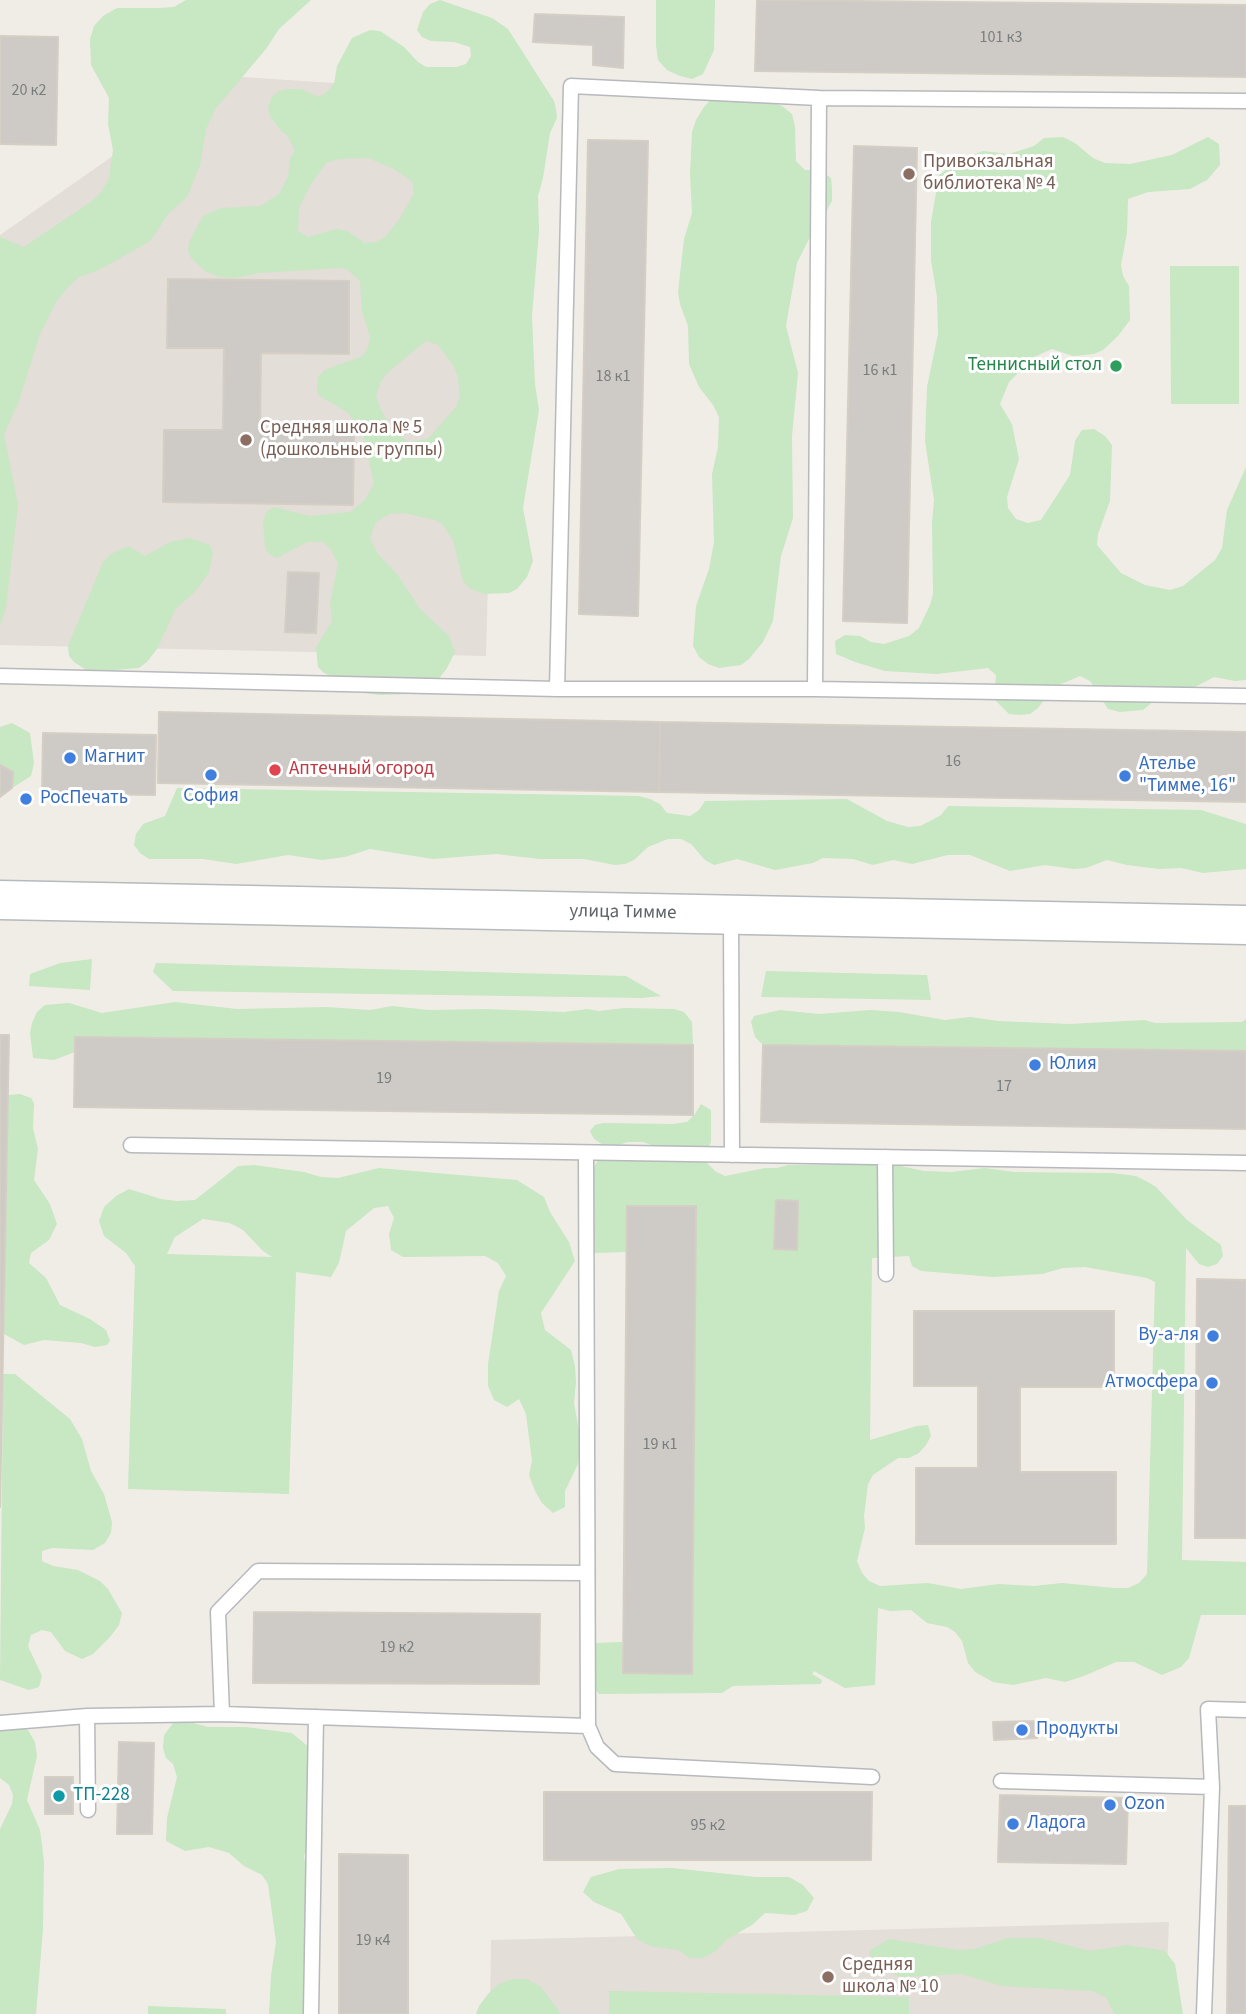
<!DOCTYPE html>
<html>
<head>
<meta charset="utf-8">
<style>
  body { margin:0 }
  canvas { display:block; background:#f0ede6 }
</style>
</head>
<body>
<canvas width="1246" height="2014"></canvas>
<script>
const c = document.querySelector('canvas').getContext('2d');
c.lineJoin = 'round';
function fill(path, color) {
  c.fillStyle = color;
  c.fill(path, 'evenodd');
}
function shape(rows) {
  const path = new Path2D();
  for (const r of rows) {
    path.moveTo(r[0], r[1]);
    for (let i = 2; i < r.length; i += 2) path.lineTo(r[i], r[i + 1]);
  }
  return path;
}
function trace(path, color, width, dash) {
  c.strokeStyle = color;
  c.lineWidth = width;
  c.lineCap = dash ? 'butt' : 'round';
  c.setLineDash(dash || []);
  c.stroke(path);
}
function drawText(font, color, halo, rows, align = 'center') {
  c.font = font + ' "Source Sans 3",sans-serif';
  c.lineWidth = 6;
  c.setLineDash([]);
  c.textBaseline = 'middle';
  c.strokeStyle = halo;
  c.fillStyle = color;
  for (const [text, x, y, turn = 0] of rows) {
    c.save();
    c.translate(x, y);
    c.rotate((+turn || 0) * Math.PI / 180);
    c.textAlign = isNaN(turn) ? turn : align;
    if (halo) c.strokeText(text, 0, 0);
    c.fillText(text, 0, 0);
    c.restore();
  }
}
fill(shape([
  [227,76,501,94,486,656,0,645,0,235],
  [1169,1922,1165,2014,490,2014,491,1940]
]), '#e3ded7');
fill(shape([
  [186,0,311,0,279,29,266,49,216,108,206,129,200,165,187,197,169,213,150,241,101,269,79,277,69,286,56,302,40,334,19,401,4,434,18,505,6,608,0,625,0,237,24,247,92,201,102,191,109,178,113,150,108,124,109,98,91,65,90,39,94,26,103,16,117,8,160,8,174,7],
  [440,0,492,18,508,29,554,101,556,109,557,118,550,133,543,178,538,196,539,231,532,316,535,384,539,410,523,508,533,561,527,577,517,589,509,593,484,594,469,588,463,581,453,540,442,524,435,520,404,513,389,514,376,522,370,538,378,554,397,574,420,609,449,636,455,652,447,668,438,680,410,694,379,695,363,693,324,673,318,667,316,648,332,621,330,604,338,563,330,548,323,542,307,542,277,558,269,554,265,548,263,522,266,512,274,507,310,516,350,512,365,500,374,483,362,430,347,412,318,395,317,386,318,377,325,370,363,356,368,347,370,337,362,311,360,281,348,270,340,268,259,273,235,278,219,277,205,271,192,259,188,251,189,242,203,216,221,208,261,206,279,194,288,177,290,159,295,150,287,135,281,131,270,116,268,108,272,97,279,91,289,89,301,89,319,97,327,92,334,84,337,66,352,38,370,30,380,31,404,47,418,62,426,67,456,67,466,64,471,56,470,47,454,42,431,41,422,37,417,30,423,12,430,4],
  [368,158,392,168,412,181,414,193,399,220,385,237,376,242,365,243,347,231,337,229,308,237,298,231,299,207,311,184,326,163,339,159],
  [426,341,438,345,453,365,458,376,460,397,456,407,428,439,408,442,391,428,380,408,376,396,380,383,387,373],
  [656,0,715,0,714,50,703,74,692,79,680,76,667,70,658,60,656,45],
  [713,97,754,97,782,106,792,114,795,126,796,161,805,170,820,170,831,178,832,189,832,201,821,221,813,231,797,263,786,326,798,373,792,436,793,518,781,556,773,621,763,642,749,659,741,665,719,668,708,664,699,657,693,646,696,606,709,569,714,542,712,474,718,447,719,417,713,405,699,387,689,364,688,326,680,304,678,292,684,239,692,213,690,174,692,132,696,120,704,107],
  [1063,137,1075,143,1093,158,1105,163,1130,164,1172,155,1208,137,1219,144,1220,165,1207,180,1190,189,1148,192,1128,199,1127,233,1121,265,1123,276,1129,286,1130,320,1118,336,1103,350,1094,354,1073,356,1052,349,1034,357,1009,382,1000,404,1012,424,1019,459,1007,497,1008,508,1016,519,1028,523,1041,520,1070,475,1075,441,1082,430,1094,429,1105,436,1112,445,1110,501,1098,534,1097,545,1121,573,1145,585,1170,590,1183,586,1215,560,1222,548,1227,510,1246,467,1246,680,1235,681,1214,677,1195,687,1185,689,1175,687,1166,691,1143,710,1120,712,1108,709,1090,681,1080,676,1061,684,1051,691,1038,708,1030,714,1019,715,1009,714,994,699,996,675,988,668,937,674,885,671,855,662,836,654,835,641,845,635,860,636,871,642,884,644,909,636,919,628,930,605,933,594,932,523,934,500,925,441,927,387,938,334,937,297,931,260,931,222,939,175,962,159,983,151,1009,154,1034,146,1044,138],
  [1170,266,1239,266,1239,404,1171,404],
  [190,538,210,545,213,553,209,572,195,592,176,608,157,649,147,662,139,668,103,671,88,671,74,662,69,656,68,646,103,562,111,554,128,546,145,556,170,542],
  [12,723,30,733,34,763,31,776,12,788,13,772,0,765,0,727],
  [177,788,639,796,650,799,660,804,667,813,690,816,699,810,705,801,847,799,887,821,908,827,920,826,930,821,941,815,948,806,1201,810,1246,824,1246,869,1203,873,1181,868,1159,869,1127,865,1107,860,1086,868,1074,869,1045,865,1010,871,970,855,948,855,912,864,893,860,873,865,853,859,823,858,813,863,775,870,737,859,714,865,705,860,691,844,681,839,668,839,648,847,634,860,625,864,615,865,584,859,540,859,496,854,433,859,370,849,345,857,322,860,288,855,236,864,203,859,149,859,140,853,134,845,136,834,143,824,165,816],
  [92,959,90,990,29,986,30,974,60,963],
  [156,963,626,976,661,996,642,998,173,991,153,972],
  [766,971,927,975,931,1000,761,997],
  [175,1002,237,1009,327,1007,370,1010,392,1006,429,1010,486,1009,564,1012,587,1009,599,1011,624,1008,674,1009,684,1012,692,1022,693,1045,75,1037,75,1052,54,1060,33,1058,30,1033,32,1023,37,1012,45,1005,69,1003,102,1013],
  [780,1010,819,1014,871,1010,899,1012,945,1020,970,1017,998,1021,1069,1024,1145,1020,1155,1023,1242,1022,1246,1019,1246,1051,763,1045,755,1037,751,1022,754,1016],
  [20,1094,31,1098,34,1103,33,1128,38,1149,34,1180,50,1204,57,1224,49,1240,31,1253,29,1263,46,1278,60,1305,90,1319,106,1330,110,1341,107,1345,95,1347,81,1343,44,1340,24,1345,4,1334,8,1095],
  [701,1104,711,1110,711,1142,707,1151,707,1163,715,1171,725,1176,765,1168,777,1168,788,1165,829,1165,877,1161,924,1171,951,1172,985,1168,1014,1172,1112,1173,1136,1176,1146,1181,1156,1187,1187,1220,1221,1245,1223,1256,1217,1264,1208,1267,1199,1264,1186,1248,1182,1560,1246,1562,1246,1615,1201,1615,1189,1658,1181,1667,1162,1675,1134,1662,1116,1662,1084,1676,1065,1682,1046,1678,1013,1685,993,1682,975,1672,968,1663,962,1641,955,1632,947,1627,927,1623,911,1610,890,1611,878,1608,875,1685,845,1688,814,1671,812,1674,822,1680,821,1684,733,1686,722,1693,599,1694,594,1688,594,1643,622,1642,624,1673,692,1674,695,1206,628,1206,626,1252,594,1253,592,1170,598,1160,669,1158,657,1147,643,1142,628,1142,608,1148,594,1139,590,1131,595,1125,603,1123,673,1124,687,1122,695,1114],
  [909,1256,912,1266,921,1271,993,1277,1042,1274,1063,1268,1085,1267,1147,1278,1155,1282,1147,1574,1139,1583,1128,1588,1114,1588,1062,1583,1034,1586,999,1584,961,1589,928,1583,880,1586,869,1581,862,1573,857,1561,865,1528,864,1516,868,1484,873,1475,898,1458,909,1458,919,1453,926,1445,931,1436,928,1425,917,1426,870,1440,872,1258],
  [254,1165,304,1172,321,1177,338,1178,379,1168,517,1180,544,1197,550,1212,569,1242,575,1261,541,1313,545,1330,571,1350,575,1366,576,1382,574,1403,582,1447,578,1464,565,1491,565,1507,553,1513,542,1503,535,1491,529,1475,532,1461,526,1414,519,1399,507,1407,494,1400,488,1386,488,1364,499,1291,506,1276,498,1263,485,1256,403,1257,391,1250,389,1234,394,1218,388,1206,374,1208,346,1231,339,1263,331,1277,296,1272,289,1494,128,1489,135,1266,126,1253,104,1236,99,1221,104,1207,116,1196,129,1189,161,1199,177,1201,195,1200,238,1166],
  [203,1219,230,1223,243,1230,263,1251,272,1257,167,1254,175,1237],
  [3,1374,15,1374,70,1419,82,1439,91,1471,104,1494,112,1522,111,1533,105,1543,93,1550,52,1548,42,1551,42,1561,53,1566,78,1570,100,1581,108,1589,122,1613,119,1625,110,1637,93,1654,82,1659,65,1651,51,1632,42,1630,31,1635,28,1646,42,1676,39,1687,29,1690,0,1680],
  [186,1721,208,1727,246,1727,292,1733,310,1748,308,1843,304,1856,310,1890,310,1971,304,2014,269,2014,271,1975,276,1942,268,1884,262,1875,244,1866,229,1853,209,1847,185,1851,166,1841,167,1818,177,1777,173,1764,166,1758,163,1748,164,1735,174,1722],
  [16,1723,28,1730,35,1742,37,1756,27,1800,40,1830,44,1861,43,1929,36,2014,0,2014,0,1829,12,1804,13,1795,9,1785,0,1778,0,1724],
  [672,1868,756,1877,789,1877,803,1885,814,1898,807,1911,794,1915,765,1913,752,1925,726,1940,716,1951,703,1958,690,1958,678,1950,650,1946,637,1939,621,1914,594,1902,583,1892,591,1877,619,1869],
  [1007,1938,1040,1938,1090,1951,1127,1945,1165,1951,1175,1964,1183,2014,1114,2014,1106,1997,1092,1991,1002,1986,961,1974,901,1977,873,1966,869,1951,889,1939,958,1950,974,1949],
  [513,1979,527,1979,540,1986,559,2011,559,2014,476,2014,479,2006,488,1994,499,1984],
  [609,1991,909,1997,909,2014,609,2014],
  [148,2006,226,2009,226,2014,148,2014]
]), '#c8e7c3');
const building = shape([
  [757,0,1246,5,1246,77,755,71,757,0],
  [535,14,624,17,623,68,593,65,593,45,533,42,535,14],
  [0,36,58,37,56,145,0,144,0,36],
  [588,140,648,141,638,616,579,614,588,140],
  [854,146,917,148,907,623,843,621,854,146],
  [168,279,349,281,349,354,261,353,260,429,354,431,353,505,163,502,164,430,223,430,224,348,167,348,168,279],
  [288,572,319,573,316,633,285,632,288,572],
  [159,712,660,722,659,792,158,783,159,712],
  [660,722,1246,732,1246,802,659,792,660,722],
  [43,733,156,735,155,795,42,793,43,733],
  [0,765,13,772,12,788,0,797,0,765],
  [0,1035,9,1035,0,1507,0,1035],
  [75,1037,693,1045,693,1115,74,1107,75,1037],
  [763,1045,1246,1051,1246,1129,761,1122,763,1045],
  [776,1200,798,1201,797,1250,774,1249,776,1200],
  [627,1206,696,1206,692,1674,623,1673,627,1206],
  [1197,1279,1246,1280,1246,1538,1195,1538,1197,1279],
  [914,1311,1114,1311,1114,1387,1020,1387,1020,1472,1116,1472,1116,1544,916,1544,916,1468,978,1468,978,1386,914,1386,914,1311],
  [254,1612,540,1614,539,1684,253,1683,254,1612],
  [1036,1721,1037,1738,994,1740,993,1722,1036,1721],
  [119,1742,154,1743,152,1834,117,1834,119,1742],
  [45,1777,73,1777,73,1814,45,1814,45,1777],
  [544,1792,872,1792,871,1860,544,1860,544,1792],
  [1000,1795,1128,1798,1126,1864,998,1862,1000,1795],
  [1229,1806,1246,1806,1246,2014,1227,2014,1229,1806],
  [339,1854,408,1855,408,2014,339,2014,339,1854]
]);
fill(building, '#cecac5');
trace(building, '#d5cec5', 2);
const lane = shape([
  [0,676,557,689,815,689,1246,696],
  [557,689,571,86,819,98,1246,101],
  [815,689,819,98],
  [731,915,732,1155],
  [131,1145,1246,1163],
  [586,1153,588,1726,597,1747,615,1764,872,1777],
  [885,1157,886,1274],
  [222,1714,218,1612,258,1571,586,1573],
  [87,1716,88,1810],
  [0,1723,87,1716,222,1714,588,1726],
  [1001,1781,1212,1787],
  [311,2014,316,1717],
  [1204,2014,1212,1787,1208,1709,1246,1710]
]);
const secondary = shape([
  [0,900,1246,925]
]);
trace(lane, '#b7b9bd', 17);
trace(secondary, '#b5babd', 41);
trace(lane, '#fff', 14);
trace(secondary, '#fff', 38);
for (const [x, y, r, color] of [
  [909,174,7,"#8d6e63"],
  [1116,366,7,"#2e9e5b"],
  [246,440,7,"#8d6e63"],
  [70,758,7,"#3f7fe0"],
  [275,770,7,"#e0444e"],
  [211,775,7,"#3f7fe0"],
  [1125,776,7,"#3f7fe0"],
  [26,799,7,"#3f7fe0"],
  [1035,1065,7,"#3f7fe0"],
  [1213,1336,7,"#3f7fe0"],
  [1212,1383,7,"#3f7fe0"],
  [1022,1730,7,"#3f7fe0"],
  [59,1796,7,"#0f9aa8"],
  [1110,1805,7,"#3f7fe0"],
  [1013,1824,7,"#3f7fe0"],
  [828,1977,7,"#8d6e63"]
]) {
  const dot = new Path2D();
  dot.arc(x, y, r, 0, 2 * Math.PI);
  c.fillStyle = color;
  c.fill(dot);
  trace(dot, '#fff', 2.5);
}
drawText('16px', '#7a7d7e', null, [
  ["101 к3",1001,38],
  ["20 к2",29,91],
  ["16 к1",880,371],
  ["18 к1",613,377],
  ["16",953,762],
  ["19",384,1079],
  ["17",1004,1087],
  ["19 к1",660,1445],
  ["19 к2",397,1648],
  ["95 к2",708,1826],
  ["19 к4",373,1941]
]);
drawText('19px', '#785e54', '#fff', [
  ["Привокзальная",923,163],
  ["библиотека № 4",923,185],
  ["Средняя школа № 5",260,429],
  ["(дошкольные группы)",260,451],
  ["Средняя",842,1966],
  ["школа № 10",842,1988]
], 'left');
drawText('19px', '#27864d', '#fff', [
  ["Теннисный стол",1102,366]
], 'right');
drawText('19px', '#366cbe', '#fff', [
  ["Магнит",84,758],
  ["Ателье",1139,765],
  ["\"Тимме, 16\"",1139,787],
  ["София",211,797,"center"],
  ["РосПечать",40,799],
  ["Юлия",1049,1065],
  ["Ву-а-ля",1199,1336,"right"],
  ["Атмосфера",1198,1383,"right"],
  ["Продукты",1036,1730],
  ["Ozon",1124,1805],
  ["Ладога",1027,1824]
], 'left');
drawText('19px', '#be3a42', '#fff', [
  ["Аптечный огород",289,770]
], 'left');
drawText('19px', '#5e6366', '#fff', [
  ["улица Тимме",623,913,1]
]);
drawText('19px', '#0d838f', '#fff', [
  ["ТП-228",73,1796]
], 'left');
</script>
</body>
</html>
